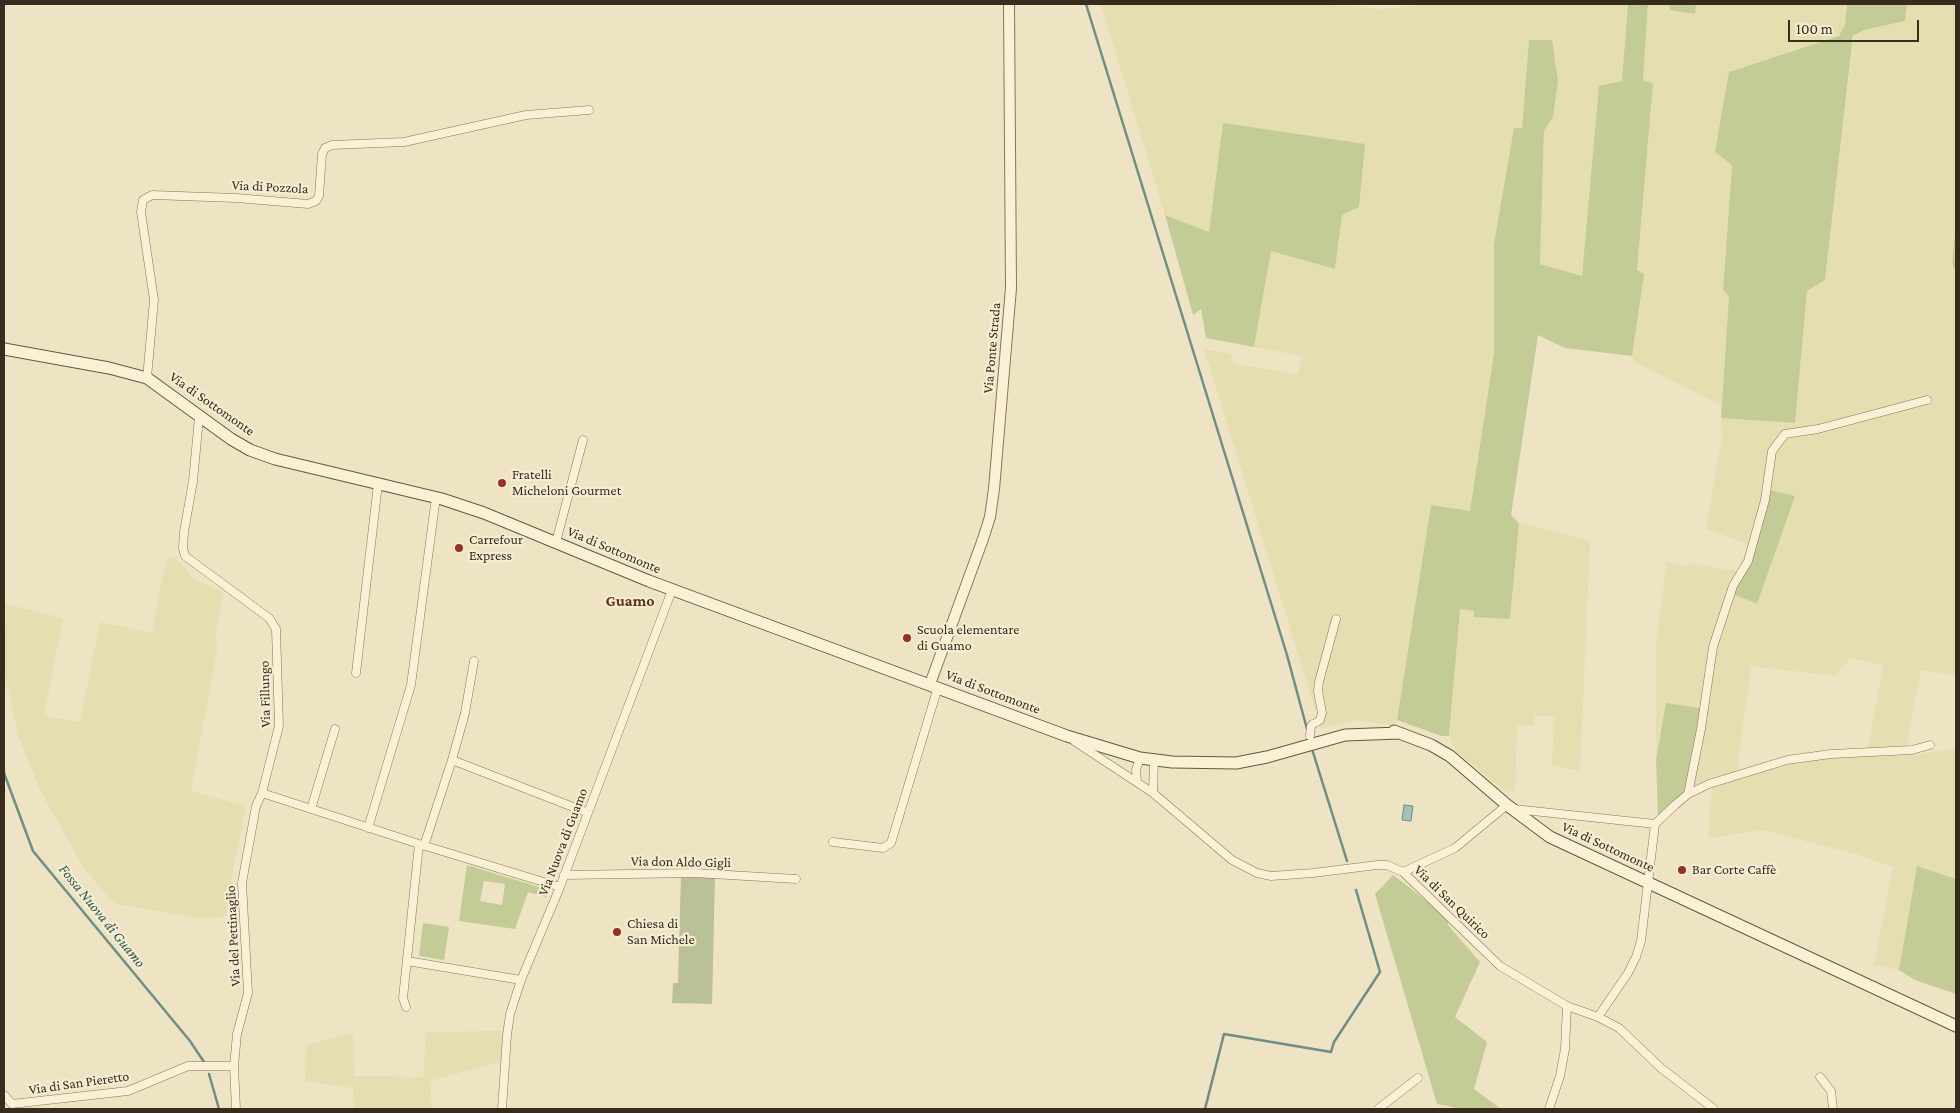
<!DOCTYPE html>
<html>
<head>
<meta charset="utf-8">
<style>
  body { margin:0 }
  #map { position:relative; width:1960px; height:1113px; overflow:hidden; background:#eee3c3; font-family:"Crimson Pro",serif }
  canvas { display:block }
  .frame { position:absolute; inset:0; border:5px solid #382c1e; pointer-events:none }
  .scale { position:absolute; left:1788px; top:20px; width:131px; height:22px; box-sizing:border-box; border:2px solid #382c1e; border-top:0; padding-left:6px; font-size:15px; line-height:18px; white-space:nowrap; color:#382c1e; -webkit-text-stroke:4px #f5edd2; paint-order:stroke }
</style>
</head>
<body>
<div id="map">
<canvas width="1960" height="1113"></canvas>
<div class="frame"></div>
<div class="scale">100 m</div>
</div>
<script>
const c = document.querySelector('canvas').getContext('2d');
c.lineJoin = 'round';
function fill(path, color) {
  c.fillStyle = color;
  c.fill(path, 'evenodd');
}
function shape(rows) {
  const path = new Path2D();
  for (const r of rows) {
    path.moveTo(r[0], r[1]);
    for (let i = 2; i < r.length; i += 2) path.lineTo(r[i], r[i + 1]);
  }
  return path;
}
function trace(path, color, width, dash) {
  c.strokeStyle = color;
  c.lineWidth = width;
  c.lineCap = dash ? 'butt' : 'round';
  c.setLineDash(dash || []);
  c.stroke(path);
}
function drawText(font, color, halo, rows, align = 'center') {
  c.font = font + ' "Crimson Pro",serif';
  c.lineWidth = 4.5;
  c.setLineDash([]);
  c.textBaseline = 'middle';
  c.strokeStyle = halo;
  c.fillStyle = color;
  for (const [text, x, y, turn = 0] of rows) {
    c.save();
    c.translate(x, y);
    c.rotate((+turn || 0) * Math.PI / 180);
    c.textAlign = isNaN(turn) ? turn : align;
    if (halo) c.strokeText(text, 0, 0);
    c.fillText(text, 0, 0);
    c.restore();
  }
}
fill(shape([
  [1101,4,1316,4,1383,9,1406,7,1418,4,1628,4,1622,81,1599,87,1583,276,1540,264,1544,131,1553,117,1552,40,1529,40,1522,128,1494,244,1494,353,1470,511,1431,505,1396,726,1358,720,1321,728,1204,349,1231,354,1233,363,1298,375,1302,356,1254,347,1271,251,1335,269,1342,214,1209,232,1165,215],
  [1648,4,1670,4,1670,10,1695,13,1696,4,1847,4,1845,26,1839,36,1729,72,1732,165,1723,290,1729,296,1722,406,1634,362,1632,356,1643,274,1637,271,1653,84,1643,80],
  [1907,4,1956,4,1956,221,1952,263,1956,274,1956,675,1921,670,1906,748,1868,750,1883,665,1851,658,1835,676,1751,666,1737,771,1697,783,1689,790,1700,708,1666,704,1656,760,1656,646,1667,561,1687,567,1691,563,1740,572,1795,497,1770,490,1750,545,1706,529,1722,437,1721,418,1795,423,1807,291,1825,280,1854,36,1864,30,1905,21],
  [1519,523,1588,540,1590,543,1580,771,1552,765,1554,717,1535,715,1534,725,1517,726,1515,792,1505,791,1457,752,1449,736,1460,608,1474,611,1474,616,1510,619],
  [175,557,193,578,223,592,216,633,217,650,191,791,246,806,232,875,231,911,221,918,196,918,117,904,110,899,83,867,41,792,19,738,4,671,6,604,63,618,44,716,80,722,100,622,152,633,159,592,168,559],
  [1956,749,1956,879,1917,866,1899,970,1874,965,1893,867,1859,855,1763,830,1708,838,1712,789,1752,773,1836,755,1912,755],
  [503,1031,501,1061,430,1081,432,1109,354,1109,353,1088,305,1081,306,1045,353,1033,354,1076,423,1077,426,1032]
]), '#e4deb0');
fill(shape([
  [1628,4,1648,4,1643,80,1653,84,1637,270,1644,274,1632,356,1565,348,1538,335,1511,515,1519,523,1510,619,1474,617,1474,611,1460,609,1449,736,1441,736,1397,720,1431,505,1470,511,1494,353,1494,244,1514,128,1522,128,1529,40,1552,40,1558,81,1553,117,1544,131,1540,264,1582,276,1599,86,1622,81],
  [1670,4,1696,4,1695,14,1670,10],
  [1847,4,1907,4,1905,21,1864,30,1853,36,1825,280,1807,291,1795,423,1721,418,1729,296,1723,290,1732,165,1715,152,1729,72,1839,36,1845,25],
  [1223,123,1365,144,1359,207,1342,215,1335,269,1271,251,1254,347,1206,338,1201,309,1193,315,1165,215,1209,232],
  [1956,221,1956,274,1952,263],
  [1770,490,1795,496,1757,604,1733,594],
  [1666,703,1700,708,1689,790,1658,816,1656,760],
  [467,865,549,890,546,897,528,892,515,929,459,921],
  [484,881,505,884,502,905,480,901],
  [1917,866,1956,879,1956,994,1915,980,1899,970],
  [1393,875,1449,918,1448,925,1480,962,1455,1017,1487,1042,1474,1089,1501,1109,1453,1109,1453,1107,1437,1104,1375,894],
  [423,923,449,927,444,960,419,956]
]), '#c3cc97');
fill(shape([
  [681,875,715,876,712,1004,672,1003,673,983,678,983]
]), '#bac196');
const water = shape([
  [1404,805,1413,806,1411,821,1402,820,1404,805]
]);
fill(water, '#a5c1ba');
trace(water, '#6c8f88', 1);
trace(shape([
  [1086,4,1287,655,1307,729],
  [1312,749,1347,861],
  [4,773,33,851,190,1041,204,1062],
  [209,1074,219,1109],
  [1205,1109,1224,1034,1331,1052,1334,1042,1380,972,1356,890]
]), '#6c8f88', 2.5);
const minor = shape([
  [147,378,154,300,141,212,143,200,152,195,236,198,308,204,316,201,319,196,322,154,325,148,332,145,404,142,526,115,589,110],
  [199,418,193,481,184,532,183,548,185,556,269,618,276,629,279,726,262,793,419,844,560,887],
  [556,542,583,440],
  [356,673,378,484],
  [1317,722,1320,720,1322,713,1318,691,1319,682,1336,619],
  [1310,736,1311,726,1313,724],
  [1074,741,1153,793,1232,860,1257,873,1271,876,1313,873,1377,865,1387,865,1403,872,1500,966,1567,1006,1598,1017,1619,1028,1661,1068,1714,1109],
  [452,760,586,812],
  [1137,782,1136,770,1140,758],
  [1153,793,1154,760],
  [1688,794,1701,729,1713,647,1733,586,1748,561,1765,500,1772,451,1785,434,1818,429,1927,400],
  [311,809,335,729],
  [1514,809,1655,824],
  [368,828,411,685,436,497],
  [833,842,883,848,891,843,938,687],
  [424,846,452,760,465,713,474,661],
  [1403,872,1455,848,1507,805],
  [564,875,695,873,796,879],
  [407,961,521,980],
  [406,1007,403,998,419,844],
  [1598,1017,1628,973,1636,957,1641,941,1655,824,1675,805,1688,794,1709,784,1787,760,1831,754,1912,750,1930,745],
  [1820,1077,1831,1091,1833,1109],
  [4,1095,12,1104,128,1091,188,1066,234,1066],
  [236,1109,234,1066,237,1034,248,993,242,883,256,806,262,793],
  [502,1109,507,1035,510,1014,521,980,560,887,672,590],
  [1378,1109,1418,1078],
  [1549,1109,1560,1076,1565,1049,1567,1006]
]);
const tertiary = shape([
  [930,684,983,539,990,517,994,489,1011,288,1009,4]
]);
const secondary = shape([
  [4,349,109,368,147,378,231,439,250,450,275,459,442,499,484,513,649,581,1067,736,1140,758,1172,762,1236,763,1267,757,1345,735,1399,733],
  [1394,731,1431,745,1450,756,1507,805,1550,837,1956,1026]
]);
trace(minor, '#88755a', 9);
trace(tertiary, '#88755a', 12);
trace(secondary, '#6a563d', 13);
trace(minor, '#f9f0d6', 8);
trace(tertiary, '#f9f0d6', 10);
trace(secondary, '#f9f0d6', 11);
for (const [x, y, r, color] of [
  [502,483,5,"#972e2a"],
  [459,548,5,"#972e2a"],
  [907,638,5,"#972e2a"],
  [1682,870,5,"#972e2a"],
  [617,932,5,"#972e2a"]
]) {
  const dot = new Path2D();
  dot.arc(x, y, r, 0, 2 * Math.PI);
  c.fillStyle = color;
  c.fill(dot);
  trace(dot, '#f5edd2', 2);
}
drawText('14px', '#382c1e', '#f5edd2', [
  ["Via di Pozzola",270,187,3],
  ["Via Ponte Strada",992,348,-85],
  ["Via di Sottomonte",212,404,35],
  ["Via di Sottomonte",614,550,23],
  ["Via di Sottomonte",993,692,21],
  ["Via Fillungo",265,694,-91],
  ["Via Nuova di Guamo",563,842,-69],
  ["Via di Sottomonte",1608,847,25],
  ["Via don Aldo Gigli",681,862,1],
  ["Via di San Quirico",1452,902,44],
  ["Via del Pettinaglio",233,936,-93],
  ["Via di San Pieretto",79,1083,-8]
]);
drawText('14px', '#382c1e', '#f5edd2', [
  ["Fratelli",512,475],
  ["Micheloni Gourmet",512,491],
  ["Carrefour",469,540],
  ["Express",469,556],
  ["Scuola elementare",917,630],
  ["di Guamo",917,646],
  ["Bar Corte Caffè",1692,870],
  ["Chiesa di",627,924],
  ["San Michele",627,940]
], 'left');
drawText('italic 15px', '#2d5857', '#f5edd2', [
  ["Fossa Nuova di Guamo",102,916,51]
]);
drawText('bold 16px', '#65301d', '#f5edd2', [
  ["Guamo",630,601]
]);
</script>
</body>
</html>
